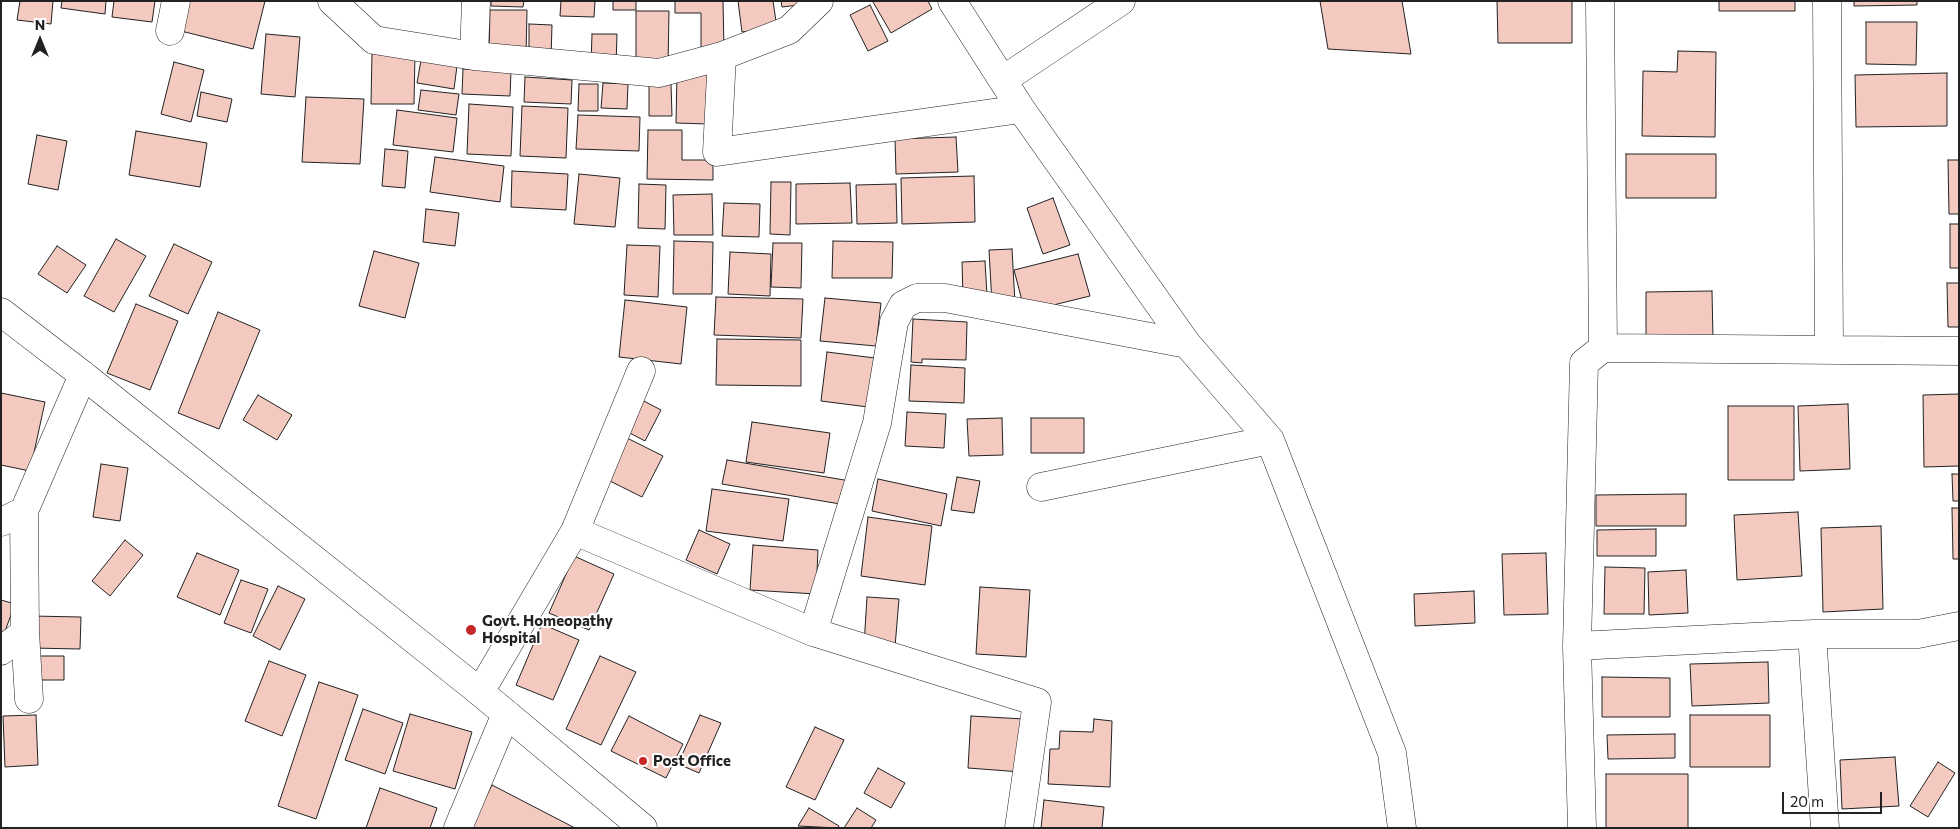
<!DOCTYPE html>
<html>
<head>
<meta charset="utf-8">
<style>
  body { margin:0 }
  #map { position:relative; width:1960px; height:829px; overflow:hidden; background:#fff; font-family:Commissioner,sans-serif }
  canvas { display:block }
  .frame { position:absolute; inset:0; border:2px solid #222; pointer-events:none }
  .north { position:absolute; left:15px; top:15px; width:50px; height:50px; -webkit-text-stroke:4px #fff; paint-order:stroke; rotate:0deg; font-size:14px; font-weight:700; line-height:20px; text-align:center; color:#222 }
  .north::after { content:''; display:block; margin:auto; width:18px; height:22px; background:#222; clip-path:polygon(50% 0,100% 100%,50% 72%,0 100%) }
  .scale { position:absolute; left:1782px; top:792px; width:100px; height:22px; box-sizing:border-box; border:2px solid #222; border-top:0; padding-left:6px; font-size:15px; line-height:18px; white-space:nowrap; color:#222; -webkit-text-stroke:4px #fff; paint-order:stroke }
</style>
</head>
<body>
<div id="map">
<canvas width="1960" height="829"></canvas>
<div class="frame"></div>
<div class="north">N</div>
<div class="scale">20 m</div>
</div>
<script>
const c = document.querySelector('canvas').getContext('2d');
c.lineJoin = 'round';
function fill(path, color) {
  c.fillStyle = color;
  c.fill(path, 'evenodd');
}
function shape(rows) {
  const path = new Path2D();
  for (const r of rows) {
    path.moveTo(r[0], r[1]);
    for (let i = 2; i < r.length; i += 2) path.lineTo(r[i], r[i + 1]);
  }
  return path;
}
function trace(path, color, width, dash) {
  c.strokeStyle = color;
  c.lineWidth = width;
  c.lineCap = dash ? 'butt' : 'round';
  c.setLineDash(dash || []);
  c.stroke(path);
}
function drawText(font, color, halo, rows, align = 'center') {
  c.font = font + ' Commissioner,sans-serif';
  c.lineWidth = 4;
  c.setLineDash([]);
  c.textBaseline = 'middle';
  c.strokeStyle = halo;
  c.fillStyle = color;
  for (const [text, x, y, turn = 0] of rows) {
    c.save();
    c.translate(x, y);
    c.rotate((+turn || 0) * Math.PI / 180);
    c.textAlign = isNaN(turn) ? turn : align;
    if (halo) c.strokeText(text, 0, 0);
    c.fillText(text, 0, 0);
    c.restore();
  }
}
const building = shape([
  [20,1,53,1,51,24,17,20,20,1],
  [62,1,106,1,105,14,61,8,62,1],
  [114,1,155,1,152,22,112,17,114,1],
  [189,1,265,1,253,49,181,31,189,1],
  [491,1,524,1,523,7,491,6,491,1],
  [561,1,595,1,594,17,560,16,561,1],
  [613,1,636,1,636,10,613,10,613,1],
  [675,1,723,1,724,50,701,50,701,13,675,13,675,1],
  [738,1,773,1,777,28,742,32,738,1],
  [781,1,799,1,799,5,782,7,781,1],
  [875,1,928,1,932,9,891,33,873,2,875,1],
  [1320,1,1402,1,1411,54,1328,49,1320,1],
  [1497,1,1572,1,1572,43,1498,43,1497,1],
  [1719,1,1795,1,1795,11,1719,11,1719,1],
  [1854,1,1917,1,1917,5,1854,6,1854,1],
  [870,5,888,41,868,51,850,15,870,5],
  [490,10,527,10,526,57,489,56,490,10],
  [636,11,669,11,668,66,636,65,636,11],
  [1866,22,1917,22,1916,65,1866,64,1866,22],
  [529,24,552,25,551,58,529,57,529,24],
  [266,34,300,37,295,97,261,94,266,34],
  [592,34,617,34,616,65,591,65,592,34],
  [1678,51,1716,52,1715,137,1642,136,1643,71,1677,72,1678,51],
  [372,53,415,54,414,104,371,104,372,53],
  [421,60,457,66,454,89,417,83,421,60],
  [174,62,204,70,191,122,161,114,174,62],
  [463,69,511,71,510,96,462,94,463,69],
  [677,73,710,73,708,124,676,123,677,73],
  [1947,73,1947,126,1856,127,1855,75,1947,73],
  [525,77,572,80,571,104,524,102,525,77],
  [603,83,628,84,627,109,601,108,603,83],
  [579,84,598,84,598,111,578,111,579,84],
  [649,84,671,84,672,116,649,116,649,84],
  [421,90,459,94,456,115,418,110,421,90],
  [201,92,232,99,227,122,197,116,201,92],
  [306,97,364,99,360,164,302,162,306,97],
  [469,104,513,107,511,156,467,154,469,104],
  [522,106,568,108,566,158,520,156,522,106],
  [397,110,457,118,453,152,393,145,397,110],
  [578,115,640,117,639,151,576,149,578,115],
  [648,130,682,130,682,160,713,160,713,180,647,179,648,130],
  [136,131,207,143,200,187,129,175,136,131],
  [37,135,67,141,58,190,28,184,37,135],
  [956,137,958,172,896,174,895,139,956,137],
  [385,149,408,151,405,188,382,186,385,149],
  [1626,154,1716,154,1716,198,1626,198,1626,154],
  [435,157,504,166,500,202,430,192,435,157],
  [1948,160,1959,160,1959,214,1949,214,1948,160],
  [512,171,568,174,566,210,511,207,512,171],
  [579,174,620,178,615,227,574,224,579,174],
  [974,176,975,222,902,224,901,178,974,176],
  [771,182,791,182,790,235,770,234,771,182],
  [850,183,852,223,796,224,796,184,850,183],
  [639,184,666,185,665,229,638,228,639,184],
  [896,184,897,223,857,224,856,185,896,184],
  [712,194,713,235,674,235,673,195,712,194],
  [1053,198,1070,245,1043,254,1027,208,1053,198],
  [724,203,760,204,759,237,722,236,724,203],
  [426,209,459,213,455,246,423,242,426,209],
  [1950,224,1959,224,1959,268,1950,268,1950,224],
  [116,239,146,256,114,312,84,296,116,239],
  [674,241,713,242,712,294,673,294,674,241],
  [833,241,893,242,892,278,832,278,833,241],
  [773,243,802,243,801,288,771,287,773,243],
  [174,244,212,262,188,314,149,296,174,244],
  [627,245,660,246,658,297,624,295,627,245],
  [57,246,86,265,67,293,38,274,57,246],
  [1012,249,1015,303,992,304,989,250,1012,249],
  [374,251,419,263,405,318,359,306,374,251],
  [730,252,771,254,770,296,728,294,730,252],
  [1078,254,1090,296,1025,312,1014,270,1078,254],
  [985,261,987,295,963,297,962,262,985,261],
  [1947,283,1959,283,1959,327,1948,327,1947,283],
  [1712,291,1713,339,1646,339,1646,292,1712,291],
  [716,297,803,299,801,338,714,335,716,297],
  [825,298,881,303,876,346,820,341,825,298],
  [625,300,687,307,681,364,619,357,625,300],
  [136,304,178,321,150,390,107,373,136,304],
  [218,312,260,330,219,429,178,413,218,312],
  [913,319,967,322,966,360,922,359,922,363,911,362,913,319],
  [717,339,801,340,801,386,716,385,717,339],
  [827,352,875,358,868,407,821,401,827,352],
  [911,365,965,368,964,403,909,401,911,365],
  [1,393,45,402,30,471,1,465,1,393],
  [1959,394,1959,466,1924,467,1923,395,1959,394],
  [258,395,292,415,277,440,243,420,258,395],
  [640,399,661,410,645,441,624,430,640,399],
  [1848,404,1850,469,1800,471,1798,406,1848,404],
  [1728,406,1794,406,1794,480,1728,480,1728,406],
  [907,412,946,414,944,448,905,446,907,412],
  [1002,418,1003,455,969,456,967,419,1002,418],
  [1031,418,1084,418,1084,453,1031,453,1031,418],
  [752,422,830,433,824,473,746,462,752,422],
  [623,436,663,456,642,497,602,477,623,436],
  [727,460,850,481,846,505,722,484,727,460],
  [101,464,128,468,120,521,93,517,101,464],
  [1952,474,1959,474,1959,501,1953,501,1952,474],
  [957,477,980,481,974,513,951,510,957,477],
  [878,479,947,494,941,526,872,511,878,479],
  [712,489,789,499,783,541,706,531,712,489],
  [1686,494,1686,526,1596,526,1596,495,1686,494],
  [1952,508,1959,508,1959,559,1953,559,1952,508],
  [1798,512,1802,576,1737,580,1734,515,1798,512],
  [868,517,932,526,925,585,861,576,868,517],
  [1881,526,1883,609,1823,612,1821,528,1881,526],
  [1656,529,1656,556,1597,556,1597,530,1656,529],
  [699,530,730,544,717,574,686,560,699,530],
  [125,540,143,555,110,596,92,581,125,540],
  [753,545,818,550,816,594,750,590,753,545],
  [197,553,239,570,220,615,177,597,197,553],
  [1546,553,1548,614,1504,615,1502,554,1546,553],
  [574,556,614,574,589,630,549,613,574,556],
  [1605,567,1645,568,1644,614,1604,614,1605,567],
  [1686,570,1688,613,1649,615,1648,572,1686,570],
  [241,580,268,589,251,633,224,623,241,580],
  [278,586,305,599,280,650,253,636,278,586],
  [980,587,1030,590,1026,657,976,654,980,587],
  [1474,591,1475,623,1415,626,1414,594,1474,591],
  [867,597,899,599,895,647,864,645,867,597],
  [1,600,15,604,1,642,1,600],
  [31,616,81,617,80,649,31,648,31,616],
  [542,624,579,640,553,700,516,685,542,624],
  [36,656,64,656,64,680,36,680,36,656],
  [600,656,636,672,601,745,566,729,600,656],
  [269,661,306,675,282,736,245,721,269,661],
  [1768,662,1769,703,1692,706,1690,664,1768,662],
  [1602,677,1670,678,1670,717,1602,717,1602,677],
  [319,682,358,695,316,819,278,806,319,682],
  [363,709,403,723,385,774,345,760,363,709],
  [410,714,472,732,455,789,393,771,410,714],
  [36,715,38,765,5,767,3,716,36,715],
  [700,715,721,723,699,773,678,764,700,715],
  [1690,715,1770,715,1770,767,1690,767,1690,715],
  [629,716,683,744,666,778,611,751,629,716],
  [971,716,1024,719,1021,772,968,768,971,716],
  [1094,719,1112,721,1110,787,1048,784,1050,749,1059,749,1060,731,1093,732,1094,719],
  [815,727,844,740,815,800,786,787,815,727],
  [1675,734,1675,758,1608,759,1607,735,1675,734],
  [1895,757,1899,806,1842,809,1840,760,1895,757],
  [1938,762,1955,773,1928,817,1910,806,1938,762],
  [878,768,905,783,891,808,864,793,878,768],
  [1606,774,1688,774,1688,828,1606,828,1606,774],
  [492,785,575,828,470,828,492,785],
  [380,788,437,808,430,828,366,828,380,788],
  [1044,800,1104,807,1102,828,1041,828,1044,800],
  [809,808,839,826,838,828,798,826,809,808],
  [857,808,876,820,871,828,844,828,857,808]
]);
fill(building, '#f3c9c0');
trace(building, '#222', 1);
const minor = shape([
  [332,1,374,40,474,56,659,73,722,56,789,30,819,1],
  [952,1,1021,109,1187,344,1270,440,1392,753,1402,828],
  [1600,1,1603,348],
  [1827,1,1829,348],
  [170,31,176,1],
  [474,56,476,1],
  [722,56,717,152,1021,109],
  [1003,80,1121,1],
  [1041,487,1270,440],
  [24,511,25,632,29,699],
  [1,522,24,511,83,375],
  [575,531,641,371],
  [813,632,877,423,894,322,903,305,917,298,945,298,1187,344],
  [1812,634,1825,828],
  [1577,646,1812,634,1918,634,1959,626],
  [1,651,25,632],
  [480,692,575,531,813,632,1037,702,1019,828],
  [458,828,506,714],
  [1582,828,1577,646,1584,363,1603,348,1959,351]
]);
const tertiary = shape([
  [1,312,83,375,480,692,643,828]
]);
trace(minor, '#222', 29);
trace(tertiary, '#222', 29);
trace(minor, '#fff', 28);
trace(tertiary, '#fff', 28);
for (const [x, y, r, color] of [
  [471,630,6,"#c62828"],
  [643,761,5,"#c62828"]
]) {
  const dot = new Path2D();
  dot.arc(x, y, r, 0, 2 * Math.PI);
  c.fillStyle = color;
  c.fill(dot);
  trace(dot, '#fff', 2);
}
drawText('bold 15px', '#222', '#fff', [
  ["Govt. Homeopathy",482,621],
  ["Hospital",482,638],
  ["Post Office",653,761]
], 'left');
</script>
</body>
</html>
